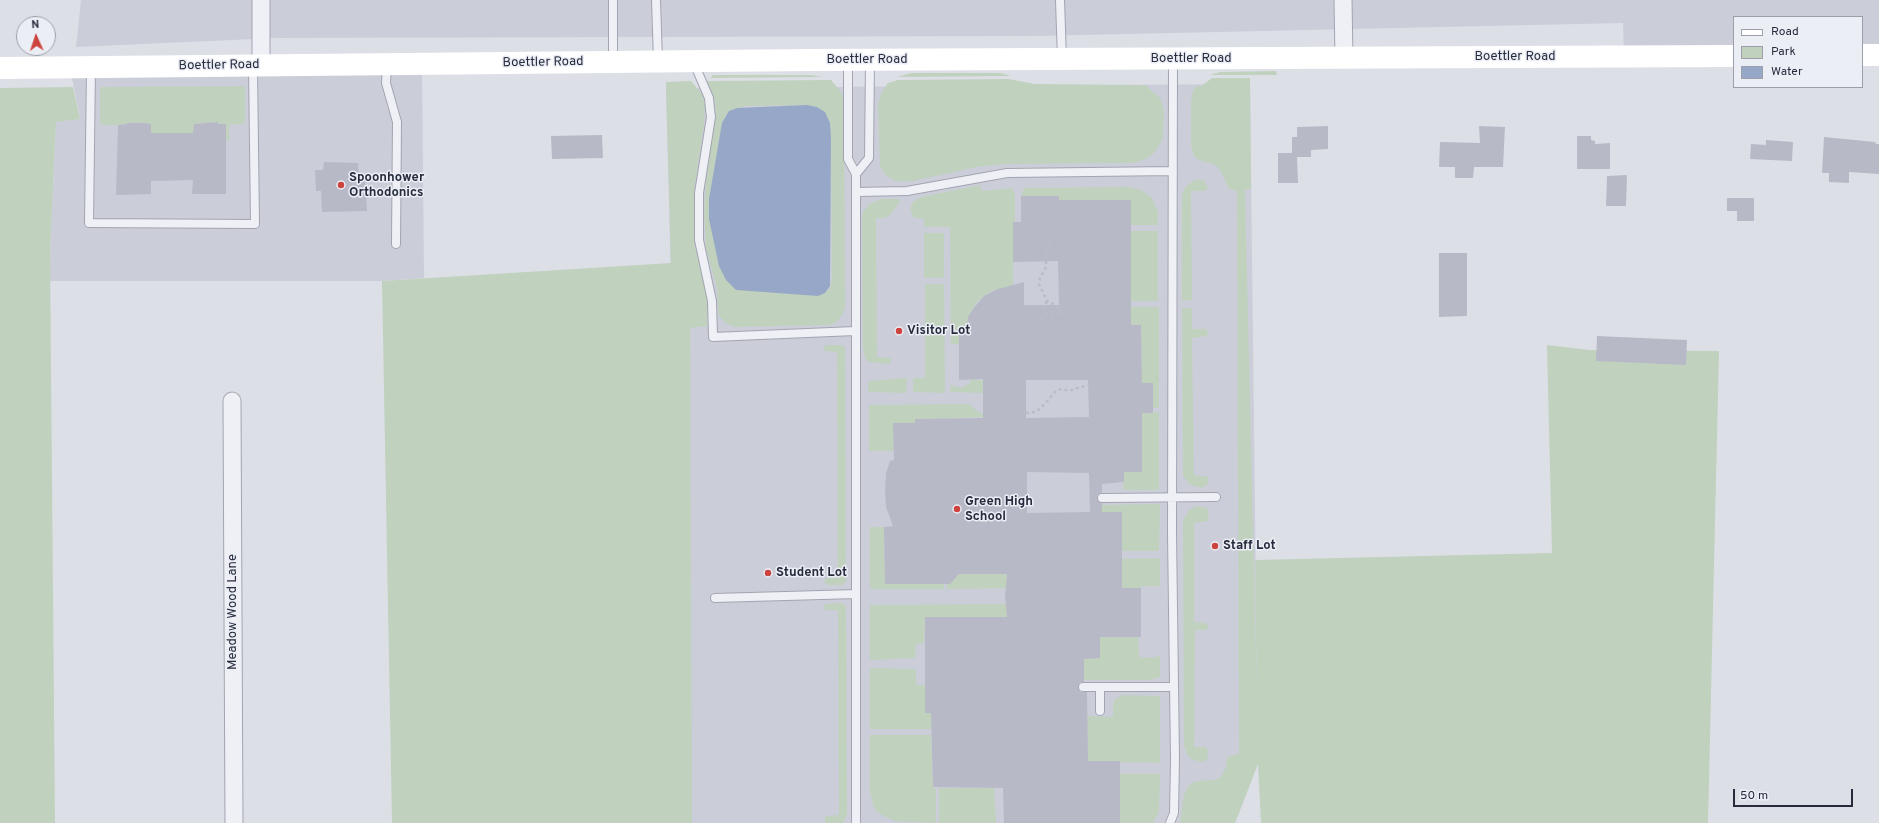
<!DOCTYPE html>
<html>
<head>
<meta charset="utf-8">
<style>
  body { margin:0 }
  #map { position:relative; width:1879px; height:823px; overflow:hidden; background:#dddfe7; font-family:Overpass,sans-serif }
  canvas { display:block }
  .legend { position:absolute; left:1733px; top:16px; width:130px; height:72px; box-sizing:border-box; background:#eceef5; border:1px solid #9da0ab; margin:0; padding:5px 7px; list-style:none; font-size:12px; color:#262b3d }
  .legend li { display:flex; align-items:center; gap:8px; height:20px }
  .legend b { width:20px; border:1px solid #9da0ab }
  .north { position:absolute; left:16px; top:16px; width:40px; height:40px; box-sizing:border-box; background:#eceef5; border:1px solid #9da0ab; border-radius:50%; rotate:357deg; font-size:11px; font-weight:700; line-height:16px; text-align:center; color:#262b3d }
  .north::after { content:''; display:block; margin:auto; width:14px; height:18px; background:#cd4340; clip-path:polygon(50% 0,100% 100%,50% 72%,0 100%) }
  .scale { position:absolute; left:1733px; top:789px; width:120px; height:18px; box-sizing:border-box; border:2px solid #262b3d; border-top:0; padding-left:5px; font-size:12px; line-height:14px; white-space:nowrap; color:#262b3d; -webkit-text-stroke:3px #eceef5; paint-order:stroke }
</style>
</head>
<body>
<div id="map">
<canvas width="1879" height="823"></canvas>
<ul class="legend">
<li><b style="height:5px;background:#fff"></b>Road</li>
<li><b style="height:11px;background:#c0d1be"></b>Park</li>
<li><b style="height:11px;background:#97a7c7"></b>Water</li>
</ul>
<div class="north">N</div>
<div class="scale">50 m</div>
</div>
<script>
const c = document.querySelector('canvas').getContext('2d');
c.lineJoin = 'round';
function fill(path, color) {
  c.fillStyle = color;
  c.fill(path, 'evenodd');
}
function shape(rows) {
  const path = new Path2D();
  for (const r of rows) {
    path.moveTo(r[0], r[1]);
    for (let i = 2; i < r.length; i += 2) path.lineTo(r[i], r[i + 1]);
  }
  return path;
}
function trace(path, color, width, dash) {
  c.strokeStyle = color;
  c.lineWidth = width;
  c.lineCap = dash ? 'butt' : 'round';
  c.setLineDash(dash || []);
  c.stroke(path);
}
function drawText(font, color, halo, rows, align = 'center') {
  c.font = font + ' Overpass,sans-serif';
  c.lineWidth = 3;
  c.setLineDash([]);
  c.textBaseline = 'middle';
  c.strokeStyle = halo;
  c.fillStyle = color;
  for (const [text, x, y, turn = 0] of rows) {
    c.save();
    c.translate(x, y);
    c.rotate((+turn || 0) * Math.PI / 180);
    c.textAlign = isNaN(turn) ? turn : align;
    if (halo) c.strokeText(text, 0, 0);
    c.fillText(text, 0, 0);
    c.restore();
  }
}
fill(shape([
  [81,0,1879,0,1879,55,1862,55,1862,17,1734,17,1734,56,1624,56,1623,23,1038,36,277,38,76,47],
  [422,64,424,278,382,281,50,281,50,252,56,121,80,119,70,68],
  [1250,84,1258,763,1235,823,674,823,678,553,666,88]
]), '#cbced9');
fill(shape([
  [1276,71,1277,75,1210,75,1220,72],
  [911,73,1000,73,1011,76,898,77],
  [713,75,811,75,822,77,710,78],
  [1212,78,1250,78,1251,189,1245,190,1257,702,1255,560,1552,553,1547,345,1589,350,1719,351,1708,823,1261,823,1258,764,1235,823,1180,823,1184,795,1187,788,1191,783,1197,781,1214,780,1221,777,1226,767,1227,757,1239,754,1237,191,1229,189,1219,168,1213,164,1199,160,1194,156,1191,145,1191,101,1193,91,1197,85,1200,87],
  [1008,79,1035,84,1145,85,1160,98,1164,111,1163,137,1159,146,1153,154,1144,160,1134,163,1004,164,977,167,913,181,896,181,885,175,880,166,878,104,881,94,888,83,898,80],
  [831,80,841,92,844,100,845,308,843,313,837,322,830,325,734,327,726,323,720,317,718,310,717,289,706,248,704,213,706,181,716,114,715,100,706,81],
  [807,105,817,107,830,123,831,139,832,280,829,290,818,296,725,116,729,111,745,106],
  [691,81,702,94,705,105,704,124,694,191,695,246,708,297,707,326,690,328,692,823,392,823,382,281,671,263,666,82],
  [245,86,245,122,242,124,229,125,229,140,226,140,218,122,194,124,194,139,151,139,151,125,144,123,127,123,127,124,116,125,103,125,100,123,100,87],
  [73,87,80,119,56,122,50,252,55,823,0,823,0,88],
  [1195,180,1204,180,1208,188,1206,191,1191,191,1192,300,1182,301,1182,195,1186,186],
  [980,185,982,191,1012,188,1015,195,1015,222,1013,222,1013,286,991,291,978,301,968,317,966,329,959,329,960,344,951,344,950,227,924,227,924,219,913,217,910,208,913,202,921,197],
  [1129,187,1141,190,1152,198,1158,212,1158,225,1131,225,1131,200,1059,200,1059,196,1021,196,1024,188],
  [882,199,898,199,900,202,890,215,884,218,876,218,877,357,891,358,891,361,889,364,869,362,865,358,863,346,862,218,863,212,871,203],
  [1131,231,1158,231,1158,301,1131,301],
  [924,233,944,233,944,278,924,278],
  [925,284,944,284,945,393,913,392,913,378,925,378],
  [1112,307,1159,307,1159,408,1153,408,1153,383,1142,383,1141,325,1111,324],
  [1182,308,1192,308,1192,329,1206,329,1208,333,1207,336,1192,338,1194,475,1208,477,1208,484,1202,488,1191,485,1183,476],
  [826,345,841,345,845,347,846,582,842,585,828,585,824,582,826,578,838,578,837,352,825,351,823,348],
  [907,378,906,393,868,392,869,381],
  [971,380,992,380,992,389,983,389,982,393,950,392,950,385,961,388,969,384],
  [968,404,980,413,992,413,992,417,915,419,915,423,893,424,894,451,869,451,869,405],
  [1159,412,1159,490,1123,490,1124,472,1142,471,1142,413],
  [1160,504,1159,551,1122,551,1122,512,1102,512,1102,505],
  [1197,506,1207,508,1209,515,1207,521,1194,523,1194,622,1206,623,1208,626,1207,630,1195,630,1194,747,1206,747,1208,752,1207,760,1202,762,1193,760,1188,756,1184,745,1183,520,1189,510],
  [870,527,884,527,885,583,944,584,944,589,870,589],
  [1160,558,1160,586,1142,586,1141,588,1122,588,1122,559],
  [947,574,955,578,959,574,1013,574,1014,588,947,589],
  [841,603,846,606,847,815,843,823,825,823,825,816,839,815,838,610,825,610,824,606,826,604],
  [1013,604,1013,617,925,617,924,643,916,644,915,658,870,660,870,605],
  [1100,637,1138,637,1139,657,1151,658,1160,656,1160,677,1150,680,1084,680,1084,659],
  [870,668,914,669,916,671,916,685,925,685,925,713,931,713,932,729,870,729],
  [1123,695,1158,696,1160,697,1160,763,1088,761,1087,716,1113,717,1113,703,1115,699],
  [870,735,931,735,933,788,936,788,936,823,895,821,880,814,874,808,870,791],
  [1120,774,1160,774,1159,812,1153,823,1120,823],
  [939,788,994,788,996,823,939,823]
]), '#c0d1be');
fill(shape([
  [807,105,817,107,825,112,830,123,831,139,830,286,825,293,818,296,736,290,726,280,719,266,709,219,709,199,722,123,729,111,737,108]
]), '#97a7c7');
fill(shape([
  [218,122,218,124,226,124,226,194,192,194,193,180,151,181,151,194,116,195,118,125,127,124,127,123,144,123,151,124,151,133,193,133,194,124],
  [1328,126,1328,149,1311,150,1311,157,1297,157,1298,183,1278,183,1278,153,1292,153,1292,137,1297,137,1297,127],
  [1479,126,1505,127,1503,167,1474,167,1473,178,1455,178,1455,167,1439,167,1440,142,1480,143],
  [602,135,603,158,552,159,551,136],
  [1577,136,1591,136,1591,140,1595,141,1595,144,1610,143,1610,169,1577,169],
  [1824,137,1875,142,1876,144,1879,144,1879,174,1849,172,1849,183,1829,182,1829,173,1822,173],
  [1766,140,1793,142,1792,161,1750,159,1751,144,1766,145],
  [324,162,358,163,359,180,365,179,367,211,322,212,321,191,316,191,315,170,323,170],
  [1627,175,1626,206,1606,206,1607,176],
  [1021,196,1059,196,1059,200,1131,200,1131,325,1141,325,1142,383,1153,383,1153,413,1142,413,1142,472,1124,472,1124,482,1102,484,1102,493,1097,495,1097,498,1102,503,1102,512,1122,512,1122,588,1141,588,1141,637,1100,637,1100,658,1084,659,1084,682,1080,682,1078,687,1080,692,1087,692,1088,761,1120,761,1120,823,1004,823,1003,788,933,787,931,713,925,713,925,617,1007,617,1005,597,1007,574,959,574,950,584,885,584,884,527,893,526,886,507,885,490,886,473,890,461,894,460,893,423,915,423,915,419,983,418,983,379,959,380,959,329,966,329,968,317,973,309,984,296,998,289,1024,282,1024,305,1059,305,1058,261,1013,262,1013,222,1021,222],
  [1026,380,1088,380,1089,417,1026,418],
  [1027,472,1089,473,1090,512,1027,513],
  [1727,198,1754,198,1754,221,1737,221,1737,211,1727,211],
  [1439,253,1467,253,1467,316,1439,317],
  [1597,336,1687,340,1686,365,1596,361]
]), '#b7bac6');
const lane = shape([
  [613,0,613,61],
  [656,0,658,61],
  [1060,0,1062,59],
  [848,60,848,159,856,174,856,823],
  [694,63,709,98,710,109,711,117,699,193,699,240,712,301,713,337,855,331],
  [387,65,386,83,397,122,396,244],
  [91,68,89,223,255,224,253,67],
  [856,174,869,158,870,61],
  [856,192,907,191,1007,173,1173,171],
  [1102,498,1216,497],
  [715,598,856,594],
  [1083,687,1174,687],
  [1100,687,1100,711],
  [1170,823,1174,813,1175,760,1172,532,1173,60]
]);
const street = shape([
  [261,0,261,66],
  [1343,0,1344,58],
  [232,401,234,823]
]);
trace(lane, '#a2a5b1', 10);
trace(street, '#a2a5b1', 19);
trace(shape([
  [1047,301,1044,307,1046,313,1052,315,1062,313,1059,307,1047,301,1039,284,1040,278,1046,267,1046,252,1053,235],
  [1040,324,1046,313],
  [1026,413,1035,412,1041,408,1057,390,1063,389,1069,391,1080,387,1088,386]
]), '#bbbdc5', 2.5, [3, 3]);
trace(lane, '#eff0f5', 8);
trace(street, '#eff0f5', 17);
trace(shape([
  [1862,55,1879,55],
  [0,68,811,60,1734,56]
]), '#fff', 22);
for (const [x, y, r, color] of [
  [341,185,4,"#cd4340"],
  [899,331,4,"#cd4340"],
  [957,509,4,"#cd4340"],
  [1215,546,4,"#cd4340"],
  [768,573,4,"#cd4340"]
]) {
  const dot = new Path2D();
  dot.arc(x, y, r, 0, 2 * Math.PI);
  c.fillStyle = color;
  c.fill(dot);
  trace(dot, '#eceef5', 1.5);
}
drawText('13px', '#262b3d', '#eceef5', [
  ["Boettler Road",1515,57],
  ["Boettler Road",1191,59],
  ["Boettler Road",867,60],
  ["Boettler Road",543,63,-1],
  ["Boettler Road",219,66,-1],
  ["Meadow Wood Lane",233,612,-90]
]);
drawText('bold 13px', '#262b3d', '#eceef5', [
  ["Spoonhower",349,178],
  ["Orthodonics",349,193],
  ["Visitor Lot",907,331],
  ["Green High",965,502],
  ["School",965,517],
  ["Staff Lot",1223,546],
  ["Student Lot",776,573]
], 'left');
</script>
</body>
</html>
